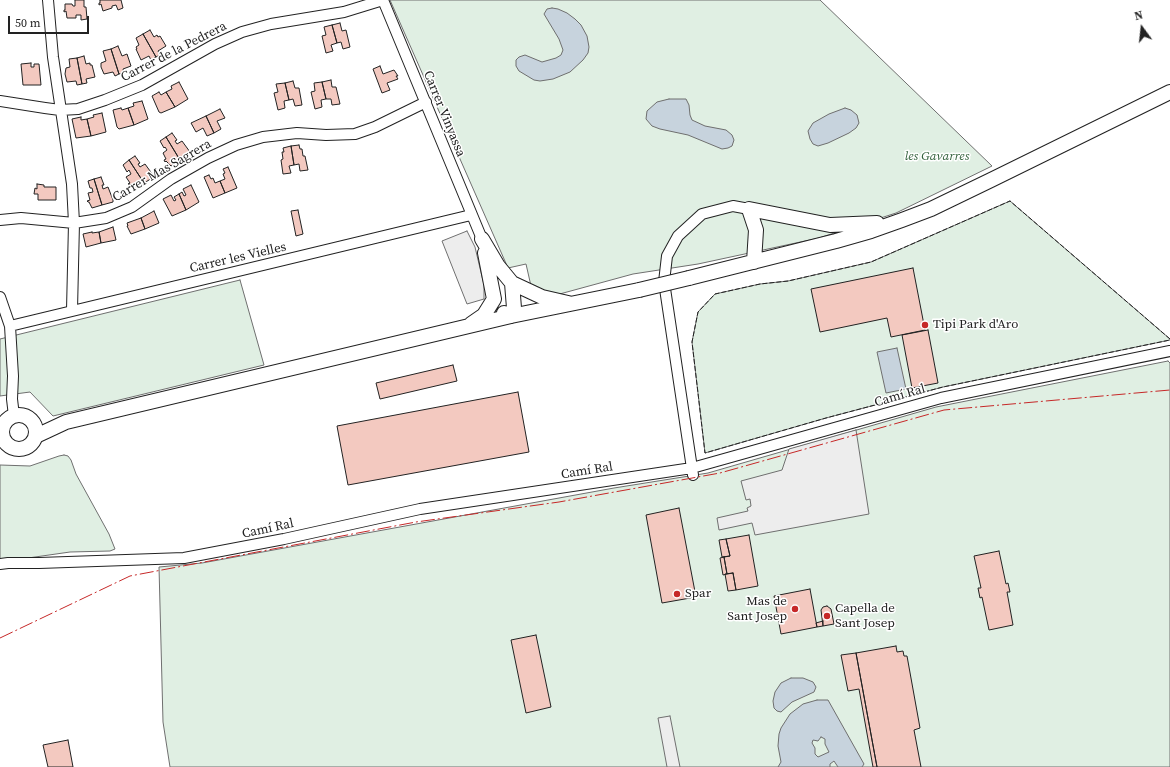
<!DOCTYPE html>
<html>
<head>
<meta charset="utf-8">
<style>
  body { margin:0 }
  #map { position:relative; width:1170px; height:767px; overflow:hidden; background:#fff; font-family:"Source Serif 4",serif }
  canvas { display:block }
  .north { position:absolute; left:1122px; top:8px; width:40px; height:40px; -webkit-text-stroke:3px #fff; paint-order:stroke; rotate:345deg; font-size:11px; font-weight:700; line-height:16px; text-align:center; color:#222 }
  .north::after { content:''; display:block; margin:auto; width:14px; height:18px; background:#222; clip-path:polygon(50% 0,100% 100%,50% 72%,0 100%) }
  .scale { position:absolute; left:8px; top:16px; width:81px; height:18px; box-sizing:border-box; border:2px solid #222; border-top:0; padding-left:5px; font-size:12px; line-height:14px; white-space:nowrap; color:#222; -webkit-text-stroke:3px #fff; paint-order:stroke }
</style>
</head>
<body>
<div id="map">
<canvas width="1170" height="767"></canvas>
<div class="north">N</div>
<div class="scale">50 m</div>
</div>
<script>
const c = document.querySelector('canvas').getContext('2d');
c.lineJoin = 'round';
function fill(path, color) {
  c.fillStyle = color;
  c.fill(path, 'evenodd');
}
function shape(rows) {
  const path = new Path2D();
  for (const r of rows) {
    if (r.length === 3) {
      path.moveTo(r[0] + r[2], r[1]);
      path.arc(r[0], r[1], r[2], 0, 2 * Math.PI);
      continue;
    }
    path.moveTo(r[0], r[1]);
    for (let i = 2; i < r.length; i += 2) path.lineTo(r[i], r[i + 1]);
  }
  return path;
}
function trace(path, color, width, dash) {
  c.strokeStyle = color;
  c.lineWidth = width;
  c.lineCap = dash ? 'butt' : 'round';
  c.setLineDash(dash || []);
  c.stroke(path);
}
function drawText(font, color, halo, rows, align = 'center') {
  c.font = font + ' "Source Serif 4",serif';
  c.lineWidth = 3;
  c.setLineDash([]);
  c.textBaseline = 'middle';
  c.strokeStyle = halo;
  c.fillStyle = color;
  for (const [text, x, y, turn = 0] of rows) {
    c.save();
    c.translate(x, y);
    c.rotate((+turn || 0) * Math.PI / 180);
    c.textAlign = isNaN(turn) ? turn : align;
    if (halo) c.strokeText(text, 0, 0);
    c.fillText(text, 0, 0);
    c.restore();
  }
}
const green = shape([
  [390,0,820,0,992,166,896,213,819,238,698,264,633,274,556,295,531,286,526,264,508,268,390,0],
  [1010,201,1170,339,1170,340,943,387,826,418,705,453,692,342,698,312,715,294,760,284,788,281,871,262,1010,201],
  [240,280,264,365,53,416,30,392,0,396,0,339,240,280],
  [1168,361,1170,363,1170,767,170,767,163,722,159,567,202,563,614,488,708,473,936,407,1168,361],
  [64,455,68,456,71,460,76,474,109,534,115,549,110,551,70,552,0,562,0,465,30,466,59,456,64,455]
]);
fill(green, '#e0efe3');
trace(green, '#6f6f6f', 1);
const parking = shape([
  [467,231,475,247,484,285,484,299,467,304,442,241,467,231],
  [856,430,869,514,755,535,752,523,719,530,717,518,748,511,747,508,751,506,750,499,746,500,741,481,782,470,789,449,856,430],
  [670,716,680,767,667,767,658,718,670,716]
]);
fill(parking, '#ededed');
trace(parking, '#6f6f6f', 1);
const water = shape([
  [552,8,558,9,567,13,575,19,581,25,587,36,589,47,588,53,583,60,570,72,553,79,540,81,534,80,519,71,516,66,516,60,519,57,525,55,542,62,556,58,561,55,563,50,559,39,544,14,547,9,552,8],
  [669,99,686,99,689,105,690,115,692,120,705,126,726,130,732,135,734,140,732,146,728,148,722,149,688,135,660,129,652,126,646,119,647,111,657,102,669,99],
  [845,108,851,110,857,115,859,123,856,128,849,133,828,143,818,146,813,144,810,139,808,131,813,123,829,114,845,108],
  [897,348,906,389,886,393,877,352,897,348],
  [791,678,803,678,813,682,816,687,814,692,792,702,781,712,777,711,774,708,773,701,775,692,781,683,791,678],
  [817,700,828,700,864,764,862,767,838,767,834,761,830,764,830,767,778,767,781,762,778,746,779,734,781,728,790,714,803,704,817,700],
  [821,737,825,739,825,744,829,752,818,757,815,754,815,748,812,743,813,740,818,741,821,737]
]);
fill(water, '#c7d3dd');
trace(water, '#6f6f6f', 1);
const building = shape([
  [75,0,84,0,84,7,86,7,87,19,81,20,81,15,76,15,76,18,67,18,66,11,64,12,64,10,65,10,65,4,72,4,73,6,75,6,75,0],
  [100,0,121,0,123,8,118,10,116,5,112,6,112,8,103,11,101,4,99,5,99,3,100,3,100,0],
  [340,23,342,31,346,30,350,47,343,49,341,42,337,43,332,25,340,23],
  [332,25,337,43,331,45,333,51,326,53,322,36,326,35,324,27,332,25],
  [150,30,154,37,157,35,158,37,160,36,166,46,158,51,160,55,156,57,143,34,150,30],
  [143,34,156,57,151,60,149,56,141,60,136,49,137,49,136,47,139,45,136,38,143,34],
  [118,46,122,56,127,54,131,66,123,69,124,73,119,74,111,49,118,46],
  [111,49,119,74,115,76,113,72,104,74,101,67,101,63,106,61,103,51,111,49],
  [84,56,86,64,90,63,90,65,92,65,95,77,86,79,87,83,82,84,77,58,84,56],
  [77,58,82,84,77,85,76,81,67,82,65,74,66,68,70,67,69,59,77,58],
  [31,63,31,67,34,67,34,64,39,64,41,85,23,85,21,64,31,63],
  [380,66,383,74,394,70,398,76,396,76,398,79,387,83,390,90,382,93,373,69,380,66],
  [331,80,332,87,336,87,340,104,332,105,331,99,326,99,322,82,331,80],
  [293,81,295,88,299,88,302,105,295,106,293,99,289,100,285,83,293,81],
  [179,82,188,99,175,107,166,92,172,89,171,86,179,82],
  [322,82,326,99,321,100,322,107,315,109,311,92,315,91,314,83,322,82],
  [285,83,289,100,284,101,285,108,278,110,274,93,278,92,276,84,285,83],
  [159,92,161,95,166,92,175,107,161,113,159,112,152,96,159,92],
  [142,101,148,119,134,125,128,108,134,106,133,103,142,101],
  [121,108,122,110,128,108,134,125,119,129,117,127,113,110,121,108],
  [220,109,225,118,217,121,221,129,214,133,206,116,220,109],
  [102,113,106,132,91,136,87,119,94,117,93,115,102,113],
  [206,116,214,133,207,136,203,128,196,132,191,123,206,116],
  [81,117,81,120,87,119,91,136,76,138,72,119,81,117],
  [172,133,177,140,175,141,177,144,182,141,190,152,190,154,180,160,166,137,172,133],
  [166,137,180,160,171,166,166,161,165,162,164,160,166,159,163,153,167,150,165,147,164,148,160,141,166,137],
  [299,145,300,149,302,149,303,156,305,156,308,170,300,171,299,164,294,165,291,146,299,145],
  [291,146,294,165,289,166,291,173,283,174,281,160,283,159,282,152,284,152,283,148,291,146],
  [135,156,140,163,138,164,140,167,145,164,153,175,154,177,144,183,129,160,135,156],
  [129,160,144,183,135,189,130,184,128,184,130,183,126,177,131,174,129,170,127,172,123,165,129,160],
  [228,167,237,188,225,193,220,181,225,179,223,174,225,173,223,169,228,167],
  [209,175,211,179,213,178,215,183,220,181,225,193,213,198,204,177,209,175],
  [101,177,104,185,102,185,103,189,108,187,113,200,113,202,102,205,94,179,101,177],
  [94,179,102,205,92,208,89,202,88,202,87,201,90,200,88,193,93,192,92,188,90,188,88,181,94,179],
  [37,184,44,185,44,187,56,187,56,200,38,200,38,194,34,194,35,188,37,189,37,184],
  [191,185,199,202,186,210,179,194,182,192,184,196,186,195,183,189,191,185],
  [179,194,186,210,172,216,163,199,171,195,174,201,176,200,174,197,179,194],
  [298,210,303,234,296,236,291,211,298,210],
  [154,211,159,223,145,229,141,218,154,211],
  [141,218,145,229,131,234,127,226,128,226,127,223,141,218],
  [113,227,116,240,101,243,99,232,113,227],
  [92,232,92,233,99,232,101,243,86,247,83,234,92,232],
  [913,268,925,330,891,337,887,318,820,332,811,289,913,268],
  [928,330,938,383,912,388,902,335,928,330],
  [453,365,457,381,380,399,376,383,453,365],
  [518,392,529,452,348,485,337,426,518,392],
  [679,508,696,597,662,603,646,515,679,508],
  [749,535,758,586,736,590,733,573,727,574,724,557,730,556,726,539,749,535],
  [726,539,730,556,722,557,719,540,726,539],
  [999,551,1006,584,1008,583,1010,592,1007,592,1013,625,989,630,982,597,980,598,978,588,981,588,974,556,999,551],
  [724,557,727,574,723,575,720,558,724,557],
  [733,573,736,590,728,591,725,574,733,573],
  [810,589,817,627,781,634,774,596,810,589],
  [827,606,831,609,834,624,823,626,821,610,823,607,827,606],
  [823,621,823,626,817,627,816,623,823,621],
  [536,635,551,707,526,713,511,640,536,635],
  [896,646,897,652,903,651,904,656,907,656,920,728,914,730,921,767,877,767,856,653,896,646],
  [856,653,877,767,873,767,859,689,848,691,841,655,856,653],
  [68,740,73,767,48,767,43,745,68,740]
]);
fill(building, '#f3c9c0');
trace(building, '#222', 1);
const street = shape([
  [48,0,53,57,72,184,74,223,72,310],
  [383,0,482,239],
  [0,101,45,108,60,110,78,109,105,100,142,85,215,44,242,32,271,24,344,12,383,0],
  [0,220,21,218,74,223,106,218,132,207,171,179,208,158,236,145,263,137,297,133,326,135,355,134,375,127,426,102],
  [0,297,10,326,13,376,12,399,14,416],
  [10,326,471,215],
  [693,475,664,282,667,256,678,236,702,214,733,206,749,209],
  [0,564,8,563,39,563,184,558,284,539,420,509,692,468,941,398,1170,351]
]);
const secondary = shape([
  [482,239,498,266,512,283,542,297,568,303],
  [754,262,756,230,749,209,830,225,877,223],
  [689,278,836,241,871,231,902,220,931,209,991,180,1170,92],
  [504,313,511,316,514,308,512,283],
  [471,324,484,315,494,299,485,253],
  [19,432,17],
  [36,436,66,422,511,316,639,290]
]);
trace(street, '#222', 12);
trace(secondary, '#222', 16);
trace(street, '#fff', 10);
trace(secondary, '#fff', 14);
const secondaryBridge = shape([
  [639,290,689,278]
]);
trace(secondaryBridge, '#222', 16, []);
trace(secondaryBridge, '#fff', 14);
trace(shape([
  [1170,339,1010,201,871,262,788,281,760,284,715,294,698,312,692,342,705,453,826,418,943,387,1170,340]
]), '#222', 1, [5, 2]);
trace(shape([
  [0,638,130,576,416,522,559,502,720,473,944,410,1170,390]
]), '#c62828', 1, [14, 3, 2, 3]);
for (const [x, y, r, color] of [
  [925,325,4,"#c62828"],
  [677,594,4,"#c62828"],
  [795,609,4,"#c62828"],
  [827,616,4,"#c62828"]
]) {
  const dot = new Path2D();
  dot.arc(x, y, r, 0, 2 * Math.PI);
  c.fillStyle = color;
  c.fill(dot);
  trace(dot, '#fff', 1.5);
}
drawText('13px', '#222', '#fff', [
  ["Carrer de la Pedrera",174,52,-27],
  ["Carrer Vinyassa",444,114,68],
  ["Carrer Mas Sagrera",162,171,-30],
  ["Carrer les Vielles",238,258,-13],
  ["Camí Ral",900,396,-16],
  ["Camí Ral",587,471,-9],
  ["Camí Ral",268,529,-12]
]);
drawText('italic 13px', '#2f5e38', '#fff', [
  ["les Gavarres",937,157]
]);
drawText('13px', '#222', '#fff', [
  ["Tipi Park d'Aro",933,325],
  ["Spar",685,594],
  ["Mas de",787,602,"right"],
  ["Sant Josep",787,617,"right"],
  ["Capella de",835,609],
  ["Sant Josep",835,624]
], 'left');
</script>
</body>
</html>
